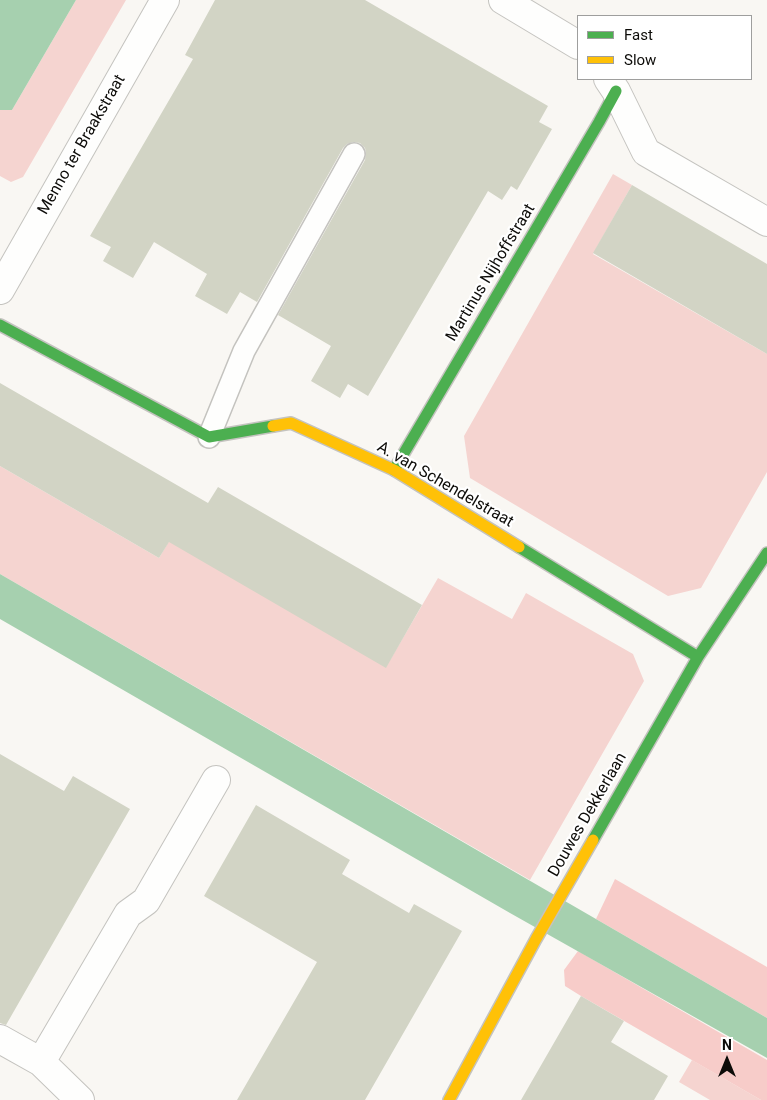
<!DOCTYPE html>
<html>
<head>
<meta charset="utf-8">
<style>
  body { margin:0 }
  #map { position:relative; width:767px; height:1100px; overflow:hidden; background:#f9f7f3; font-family:Roboto,sans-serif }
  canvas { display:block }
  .legend { position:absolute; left:577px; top:15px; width:175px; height:65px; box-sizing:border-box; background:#fff; border:1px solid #9e9e9d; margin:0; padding:6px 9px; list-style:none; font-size:15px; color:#0d0c09 }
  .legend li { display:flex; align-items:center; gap:10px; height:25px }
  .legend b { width:25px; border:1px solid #9e9e9d }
  .north { position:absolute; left:702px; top:1035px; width:50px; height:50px; -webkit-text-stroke:4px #fff; paint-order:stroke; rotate:0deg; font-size:14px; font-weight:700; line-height:20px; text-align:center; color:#0d0c09 }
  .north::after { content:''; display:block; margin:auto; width:18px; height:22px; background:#0d0c09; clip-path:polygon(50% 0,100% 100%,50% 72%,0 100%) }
</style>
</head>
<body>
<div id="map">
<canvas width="767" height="1100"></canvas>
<ul class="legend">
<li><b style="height:6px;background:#4caf50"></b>Fast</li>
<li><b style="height:6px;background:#ffc107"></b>Slow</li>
</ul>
<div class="north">N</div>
</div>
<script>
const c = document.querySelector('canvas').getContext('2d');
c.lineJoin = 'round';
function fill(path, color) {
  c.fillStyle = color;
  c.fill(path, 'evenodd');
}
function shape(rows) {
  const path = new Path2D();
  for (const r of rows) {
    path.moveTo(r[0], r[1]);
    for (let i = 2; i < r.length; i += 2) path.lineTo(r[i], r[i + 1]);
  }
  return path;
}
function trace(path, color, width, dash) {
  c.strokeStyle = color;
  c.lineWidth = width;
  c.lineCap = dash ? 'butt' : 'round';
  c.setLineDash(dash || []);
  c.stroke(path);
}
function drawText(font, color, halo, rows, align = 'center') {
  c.font = font + ' Roboto,sans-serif';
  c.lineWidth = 4.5;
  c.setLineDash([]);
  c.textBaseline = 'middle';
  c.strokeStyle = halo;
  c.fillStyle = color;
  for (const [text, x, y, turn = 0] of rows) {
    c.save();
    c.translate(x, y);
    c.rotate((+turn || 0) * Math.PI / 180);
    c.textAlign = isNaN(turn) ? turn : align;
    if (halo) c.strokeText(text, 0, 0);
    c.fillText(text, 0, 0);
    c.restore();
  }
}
fill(shape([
  [76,0,126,0,23,177,11,182,0,176,0,110,12,110],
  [613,174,632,185,593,254,767,354,767,472,701,588,668,596,470,478,464,436],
  [0,466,159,558,184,516,386,667,438,578,512,619,526,593,633,654,644,681,530,880,0,574],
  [692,1060,761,1100,710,1100,679,1082]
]), '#f5d4d0');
fill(shape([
  [615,879,767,967,767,1018,596,919],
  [578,951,767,1060,767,1100,761,1100,581,996,565,986,564,970]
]), '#f7ccc9');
fill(shape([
  [0,0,76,0,12,110,0,110],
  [0,574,767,1018,767,1058,510,913,0,619]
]), '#a6d0af');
fill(shape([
  [215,0,365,0,548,106,539,122,552,129,517,190,511,186,502,200,488,191,368,396,348,384,340,398,311,381,331,346,278,315,365,160,366,153,365,148,360,143,353,142,347,144,343,148,257,302,240,292,227,314,195,296,207,274,154,242,133,278,103,261,111,247,90,236,193,59,185,55],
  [632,185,767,264,767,354,593,253],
  [0,383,208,503,218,487,422,605,386,668,169,542,159,558,0,466],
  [0,754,64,791,73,776,130,809,6,1025,0,1023],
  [256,805,350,860,342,874,409,913,414,904,462,931,365,1100,237,1100,317,962,204,896],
  [581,996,624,1021,611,1042,668,1076,654,1100,521,1100]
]), '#d2d4c5');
const lane = shape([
  [209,437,244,351,354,154]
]);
const street = shape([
  [503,0,578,45],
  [608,79,616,91,646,152,767,222],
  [0,290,165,0],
  [0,1039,41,1062,80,1100],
  [41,1062,128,914,146,901,216,780]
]);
const fast = shape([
  [0,325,209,437,273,426],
  [394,470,599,122,616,91],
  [519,547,698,657],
  [593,840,698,657,767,553]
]);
const slow = shape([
  [273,426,291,423,394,470,519,547],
  [449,1100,536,939,593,840]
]);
trace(lane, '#c4c3bf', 24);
trace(street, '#c4c3bf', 30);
trace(fast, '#c4c3bf', 14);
trace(slow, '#c4c3bf', 14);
trace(lane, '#fefefd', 21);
trace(street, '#fefefd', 28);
trace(fast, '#4caf50', 11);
trace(slow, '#ffc107', 11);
drawText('16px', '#0d0c09', '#fff', [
  ["Menno ter Braakstraat",82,145,-60],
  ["Martinus Nijhoffstraat",491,273,-59],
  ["A. van Schendelstraat",445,485,30],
  ["Douwes Dekkerlaan",588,815,-60]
]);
</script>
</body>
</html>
